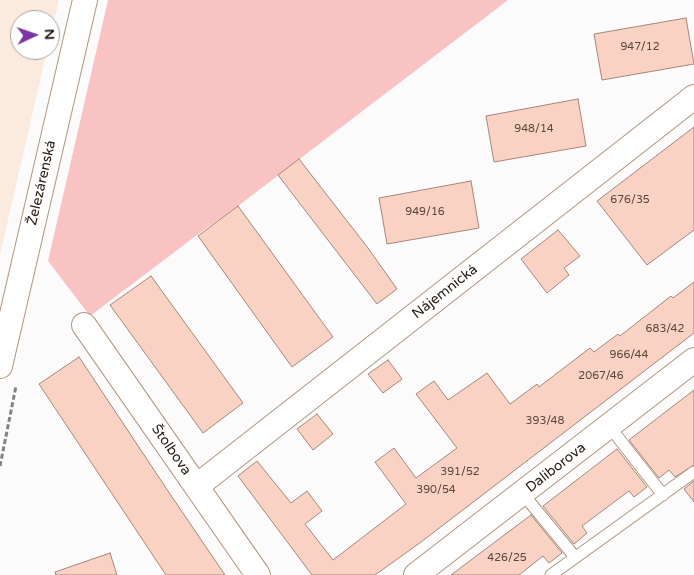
<!DOCTYPE html>
<html>
<head>
<meta charset="utf-8">
<style>
  body { margin:0 }
  #map { position:relative; width:694px; height:575px; overflow:hidden; background:#fbfbfb; font-family:"Varela Round",sans-serif }
  canvas { display:block }
  .north { position:absolute; left:10px; top:10px; width:50px; height:50px; box-sizing:border-box; background:#fff; border:1px solid #a8a39f; border-radius:50%; rotate:87deg; font-size:14px; font-weight:700; line-height:20px; text-align:center; color:#251a10 }
  .north::after { content:''; display:block; margin:auto; width:18px; height:22px; background:#7f33a4; clip-path:polygon(50% 0,100% 100%,50% 72%,0 100%) }
</style>
</head>
<body>
<div id="map">
<canvas width="694" height="575"></canvas>
<div class="north">N</div>
</div>
<script>
const c = document.querySelector('canvas').getContext('2d');
c.lineJoin = 'round';
function fill(path, color) {
  c.fillStyle = color;
  c.fill(path, 'evenodd');
}
function shape(rows) {
  const path = new Path2D();
  for (const r of rows) {
    path.moveTo(r[0], r[1]);
    for (let i = 2; i < r.length; i += 2) path.lineTo(r[i], r[i + 1]);
  }
  return path;
}
function trace(path, color, width, dash) {
  c.strokeStyle = color;
  c.lineWidth = width;
  c.lineCap = dash ? 'butt' : 'round';
  c.setLineDash(dash || []);
  c.stroke(path);
}
function drawText(font, color, halo, rows, align = 'center') {
  c.font = font + ' "Varela Round",sans-serif';
  c.lineWidth = 4;
  c.setLineDash([]);
  c.textBaseline = 'middle';
  c.strokeStyle = halo;
  c.fillStyle = color;
  for (const [text, x, y, turn = 0] of rows) {
    c.save();
    c.translate(x, y);
    c.rotate((+turn || 0) * Math.PI / 180);
    c.textAlign = isNaN(turn) ? turn : align;
    if (halo) c.strokeText(text, 0, 0);
    c.fillText(text, 0, 0);
    c.restore();
  }
}
fill(shape([
  [0,0,59,0,50,37,50,20,20,20,20,50,47,50,0,255]
]), '#faebde');
fill(shape([
  [108,0,508,0,238,206,197,235,90,316,48,261]
]), '#f9c3c3');
const building = shape([
  [686,18,694,64,602,80,594,34,686,18],
  [578,99,586,146,494,162,486,116,578,99],
  [694,127,694,230,647,265,597,201,694,127],
  [299,159,368,248,397,289,377,304,278,175,299,159],
  [471,181,479,228,387,244,379,198,471,181],
  [238,206,333,337,292,367,198,236,238,206],
  [558,230,580,256,564,268,569,275,547,293,521,259,558,230],
  [151,276,243,403,203,433,110,305,151,276],
  [694,282,694,333,421,542,375,575,312,575,238,476,257,461,291,503,307,491,322,511,305,524,333,560,406,504,375,462,394,448,416,478,457,448,416,394,434,381,448,400,487,373,510,404,537,384,539,387,590,348,594,352,618,334,620,336,671,296,673,298,694,282],
  [79,357,170,494,225,575,166,575,39,384,79,357],
  [388,360,402,379,383,393,368,374,388,360],
  [694,390,694,465,675,477,669,470,659,478,629,440,694,390],
  [317,414,333,434,313,450,297,429,317,414],
  [617,449,647,487,634,497,629,491,582,526,587,533,574,544,543,506,617,449],
  [694,481,694,502,684,489,694,481],
  [531,515,562,553,549,563,543,556,519,575,451,575,531,515],
  [110,553,117,575,56,575,55,572,110,553]
]);
fill(building, '#f9d2c4');
trace(building, '#a98578', 1);
const lane = shape([
  [609,426,663,495],
  [523,494,575,557],
  [551,575,694,472]
]);
const street = shape([
  [84,325,258,575],
  [0,366,85,0],
  [197,486,694,97],
  [416,575,694,360]
]);
trace(lane, '#b2967d', 13);
trace(street, '#b2967d', 26);
trace(shape([
  [0,466,16,386]
]), '#88827d', 3, [5, 2.5]);
trace(lane, '#fff', 11);
trace(street, '#fff', 24);
drawText('11px', '#5a483d', null, [
  ["947/12",640,47],
  ["948/14",534,129],
  ["676/35",630,200],
  ["949/16",425,212],
  ["683/42",665,329],
  ["966/44",629,355],
  ["2067/46",601,376],
  ["393/48",545,421],
  ["391/52",460,472],
  ["390/54",436,490],
  ["426/25",507,558]
]);
drawText('14px', '#251a10', '#fff', [
  ["Železárenská",42,183,-77],
  ["Nájemnická",445,292,-38],
  ["Štolbova",171,450,55],
  ["Daliborova",556,468,-38]
]);
</script>
</body>
</html>
